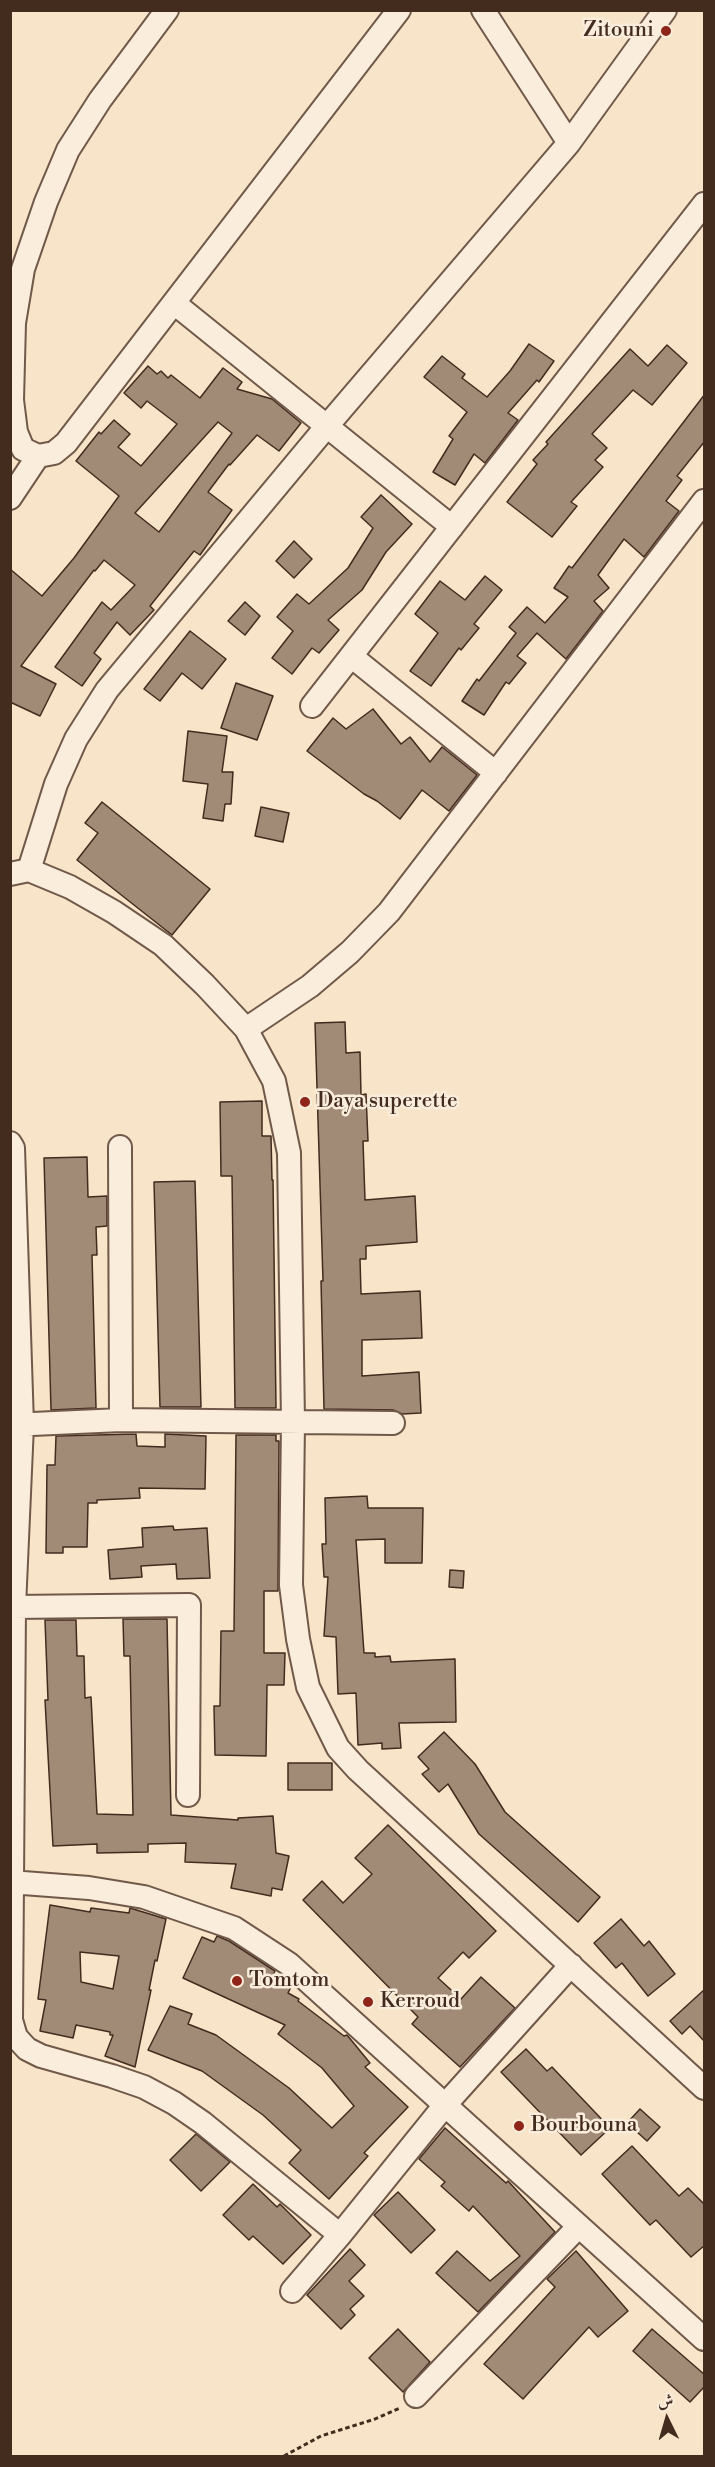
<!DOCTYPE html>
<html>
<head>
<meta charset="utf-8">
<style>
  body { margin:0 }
  #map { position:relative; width:715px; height:2467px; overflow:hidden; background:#f8e4c9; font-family:"Libre Bodoni",Amiri,serif }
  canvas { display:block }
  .frame { position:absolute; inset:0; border:12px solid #432b1e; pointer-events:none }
  .north { position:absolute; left:637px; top:2389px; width:60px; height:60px; -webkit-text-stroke:4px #faeddc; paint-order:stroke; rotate:355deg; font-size:16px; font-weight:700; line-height:24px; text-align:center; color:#432b1e }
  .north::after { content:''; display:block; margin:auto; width:21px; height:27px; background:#432b1e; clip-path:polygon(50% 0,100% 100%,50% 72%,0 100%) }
</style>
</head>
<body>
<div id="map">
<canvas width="715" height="2467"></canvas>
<div class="frame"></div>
<div class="north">ش</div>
</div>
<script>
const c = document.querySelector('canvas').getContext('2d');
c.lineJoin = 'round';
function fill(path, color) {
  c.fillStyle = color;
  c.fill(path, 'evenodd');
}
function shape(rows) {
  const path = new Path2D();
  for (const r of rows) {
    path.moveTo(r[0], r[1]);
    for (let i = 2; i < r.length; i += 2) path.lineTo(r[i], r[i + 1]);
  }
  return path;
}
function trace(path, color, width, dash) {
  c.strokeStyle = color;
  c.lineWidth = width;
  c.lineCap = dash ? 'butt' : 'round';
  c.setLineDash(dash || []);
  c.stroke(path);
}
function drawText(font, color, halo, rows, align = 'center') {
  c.font = font + ' "Libre Bodoni",serif';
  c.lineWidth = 5;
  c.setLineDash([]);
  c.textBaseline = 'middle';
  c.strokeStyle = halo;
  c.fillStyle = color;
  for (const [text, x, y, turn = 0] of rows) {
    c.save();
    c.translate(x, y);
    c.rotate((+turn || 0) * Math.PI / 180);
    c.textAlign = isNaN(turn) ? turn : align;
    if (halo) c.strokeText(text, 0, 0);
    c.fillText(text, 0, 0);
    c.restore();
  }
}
const building = shape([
  [529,344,554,361,539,382,537,380,508,413,518,420,485,463,474,454,455,485,433,472,453,439,449,436,467,412,424,377,442,356,465,374,462,378,487,397,510,371,529,344],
  [667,345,687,363,652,405,633,390,592,434,607,448,595,460,603,467,571,502,577,506,552,537,507,502,537,464,533,460,548,444,546,442,630,349,648,366,667,345],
  [148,366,157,374,161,371,168,378,171,375,200,398,223,368,242,382,237,389,272,399,301,423,279,451,257,435,230,465,229,464,208,492,232,510,200,555,194,551,150,606,154,610,130,635,117,622,94,653,101,659,82,686,55,667,102,602,111,610,135,585,104,560,95,571,94,570,21,666,56,684,40,716,10,702,10,569,42,596,74,558,119,496,76,461,99,432,101,434,114,420,130,434,118,447,141,466,177,424,147,401,141,408,124,393,148,366],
  [218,422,232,433,159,532,135,513,218,422],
  [705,394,705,441,677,476,682,480,666,501,679,511,644,557,624,539,598,575,609,588,594,601,603,611,566,659,537,633,517,656,526,663,509,684,506,682,484,715,462,701,477,679,479,681,516,633,509,627,527,607,545,623,568,597,554,588,569,566,572,568,705,394],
  [381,495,412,524,386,552,362,590,328,620,339,630,319,653,312,648,292,674,272,658,293,631,277,617,297,594,309,604,348,568,373,528,361,517,381,495],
  [294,541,312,559,294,578,276,561,294,541],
  [485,576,502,590,474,624,479,628,461,650,459,648,431,686,410,671,438,633,415,614,440,581,465,600,485,576],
  [245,602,260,616,245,635,228,621,245,602],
  [190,631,226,659,202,689,182,673,160,701,144,689,190,631],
  [236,683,273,696,257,740,221,728,236,683],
  [373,709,401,744,410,737,430,762,442,747,477,775,449,811,422,790,400,819,377,801,364,794,307,751,333,718,346,729,373,709],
  [188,731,227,736,222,772,233,772,231,804,225,804,223,821,203,818,208,784,183,781,188,731],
  [102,802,210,889,172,935,77,860,98,833,85,823,102,802],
  [261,807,289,813,283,842,255,836,261,807],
  [345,1022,346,1053,360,1052,361,1095,366,1094,368,1141,363,1141,365,1200,415,1196,417,1242,366,1246,366,1259,360,1259,361,1294,420,1291,422,1338,362,1340,362,1376,419,1372,421,1413,402,1414,393,1410,324,1409,321,1281,323,1281,315,1023,345,1022],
  [262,1101,262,1136,271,1136,272,1180,273,1180,276,1408,235,1408,232,1176,221,1176,220,1102,262,1101],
  [87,1157,88,1197,107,1196,107,1226,96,1227,97,1255,92,1255,96,1408,51,1410,44,1158,87,1157],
  [195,1181,201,1407,160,1407,154,1182,195,1181],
  [136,1434,137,1446,165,1447,165,1434,206,1436,205,1489,139,1488,140,1498,97,1500,97,1503,88,1503,87,1547,63,1547,63,1553,46,1553,47,1465,55,1465,56,1436,136,1434],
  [236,1435,276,1435,276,1441,279,1441,278,1591,264,1591,264,1653,285,1653,284,1685,267,1685,266,1756,215,1755,214,1706,220,1706,221,1631,234,1631,236,1435],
  [367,1496,368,1508,423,1508,422,1563,385,1563,385,1539,356,1540,364,1653,375,1653,375,1657,390,1656,391,1662,455,1659,456,1722,399,1723,401,1748,382,1749,382,1743,358,1745,356,1693,338,1694,336,1637,324,1636,328,1577,324,1577,322,1544,326,1544,325,1498,367,1496],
  [173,1526,174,1530,207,1528,210,1578,177,1579,176,1564,141,1566,142,1577,110,1579,108,1550,143,1547,142,1528,173,1526],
  [450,1570,464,1571,463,1588,449,1587,450,1570],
  [123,1619,167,1619,171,1815,238,1820,238,1818,273,1816,276,1853,289,1856,282,1890,272,1888,271,1896,231,1888,236,1864,185,1862,186,1843,148,1844,148,1852,97,1853,97,1844,53,1846,45,1700,48,1700,45,1620,76,1620,77,1656,84,1656,85,1698,91,1697,97,1814,133,1815,130,1656,124,1656,123,1619],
  [444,1732,475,1764,505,1812,600,1897,578,1922,479,1834,448,1784,439,1792,422,1774,429,1769,418,1757,444,1732],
  [288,1763,332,1763,332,1790,288,1790,288,1763],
  [388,1825,496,1931,469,1958,463,1952,438,1978,461,1999,481,1977,515,2008,460,2067,412,2024,418,2017,303,1900,322,1881,343,1903,372,1874,355,1858,388,1825],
  [50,1905,90,1912,91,1908,129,1913,130,1908,166,1919,157,1961,155,1960,149,1990,151,1990,135,2067,105,2056,113,2035,110,2035,110,2032,76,2025,73,2038,40,2031,46,2000,38,1999,50,1905],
  [80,1952,119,1956,113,1989,81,1982,80,1952],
  [621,1919,644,1946,649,1941,675,1974,648,1996,622,1963,616,1968,594,1943,621,1919],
  [217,1936,229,1941,275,1971,273,1975,290,1983,292,1985,288,1993,299,1999,298,2001,344,2036,347,2035,370,2063,365,2067,408,2107,364,2153,368,2156,329,2199,289,2163,301,2150,263,2115,202,2071,148,2050,170,2006,192,2014,188,2024,216,2035,289,2088,332,2128,354,2106,322,2068,278,2034,285,2025,183,1978,202,1937,214,1942,217,1936],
  [705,1989,705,2042,690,2026,682,2034,670,2021,705,1989],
  [526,2049,547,2071,552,2067,610,2128,581,2155,501,2072,526,2049],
  [640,2109,660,2127,647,2141,627,2123,640,2109],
  [445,2128,506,2183,508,2181,555,2232,478,2312,436,2273,457,2251,490,2281,520,2256,473,2206,469,2211,441,2186,445,2182,419,2159,445,2128],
  [196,2134,230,2162,201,2191,170,2160,196,2134],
  [632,2146,679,2196,688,2188,705,2205,705,2245,691,2257,656,2220,650,2225,602,2174,632,2146],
  [253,2184,277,2207,280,2204,311,2235,283,2264,253,2236,249,2240,223,2215,253,2184],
  [398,2192,435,2230,411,2253,374,2215,398,2192],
  [350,2249,365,2265,349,2281,364,2296,350,2309,355,2315,341,2329,307,2295,350,2249],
  [576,2251,628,2311,598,2337,589,2327,523,2399,484,2364,555,2287,547,2279,576,2251],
  [398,2329,430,2362,403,2392,369,2358,398,2329],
  [652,2329,705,2375,705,2386,690,2402,633,2351,652,2329]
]);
fill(building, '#a18b77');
trace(building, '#432b1e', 1.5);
const minor = shape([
  [167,10,100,100,68,150,46,202,23,269,14,323,12,400,16,432,23,449,38,456,54,453,66,443,399,10],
  [483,10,569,143],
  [174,303,452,527],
  [10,498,38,456],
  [351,656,496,773],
  [312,706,704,204],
  [29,870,56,784,76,739,107,690,327,426,569,143,665,10],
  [10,874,29,870,70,887,114,912,163,945,205,985,246,1029,274,1081,289,1153,293,1422,291,1585,298,1639,308,1687,338,1748,358,1770,704,2088],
  [246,1029,310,986,350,952,389,912,704,501],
  [10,1143,13,1148,22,1425,14,1607,11,2020,16,2037,27,2049,41,2056,112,2076,144,2087,174,2103,203,2123,340,2235],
  [120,1147,121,1420],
  [10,1425,121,1420,393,1423],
  [14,1607,189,1605,188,1795],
  [10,1882,89,1888,144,1897,234,1928,289,1964,704,2339],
  [292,2291,340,2235,445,2105,571,1965],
  [416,2396,579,2226]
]);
trace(minor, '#705949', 26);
trace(shape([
  [284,2456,321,2436,375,2419,400,2408]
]), '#432b1e', 3, [4.5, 3]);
trace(minor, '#faeddc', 22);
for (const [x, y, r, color] of [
  [666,31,6,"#8f2418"],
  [305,1102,6,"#8f2418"],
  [237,1981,6,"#8f2418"],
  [368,2002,6,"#8f2418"],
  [519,2126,6,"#8f2418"]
]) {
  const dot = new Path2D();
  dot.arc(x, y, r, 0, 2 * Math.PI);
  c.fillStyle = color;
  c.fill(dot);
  trace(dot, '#faeddc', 2);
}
drawText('21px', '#432b1e', '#faeddc', [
  ["Zitouni",654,31,"right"],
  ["Daya superette",317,1102],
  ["Tomtom",249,1981],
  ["Kerroud",380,2002],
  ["Bourbouna",531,2126]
], 'left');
</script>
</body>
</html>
